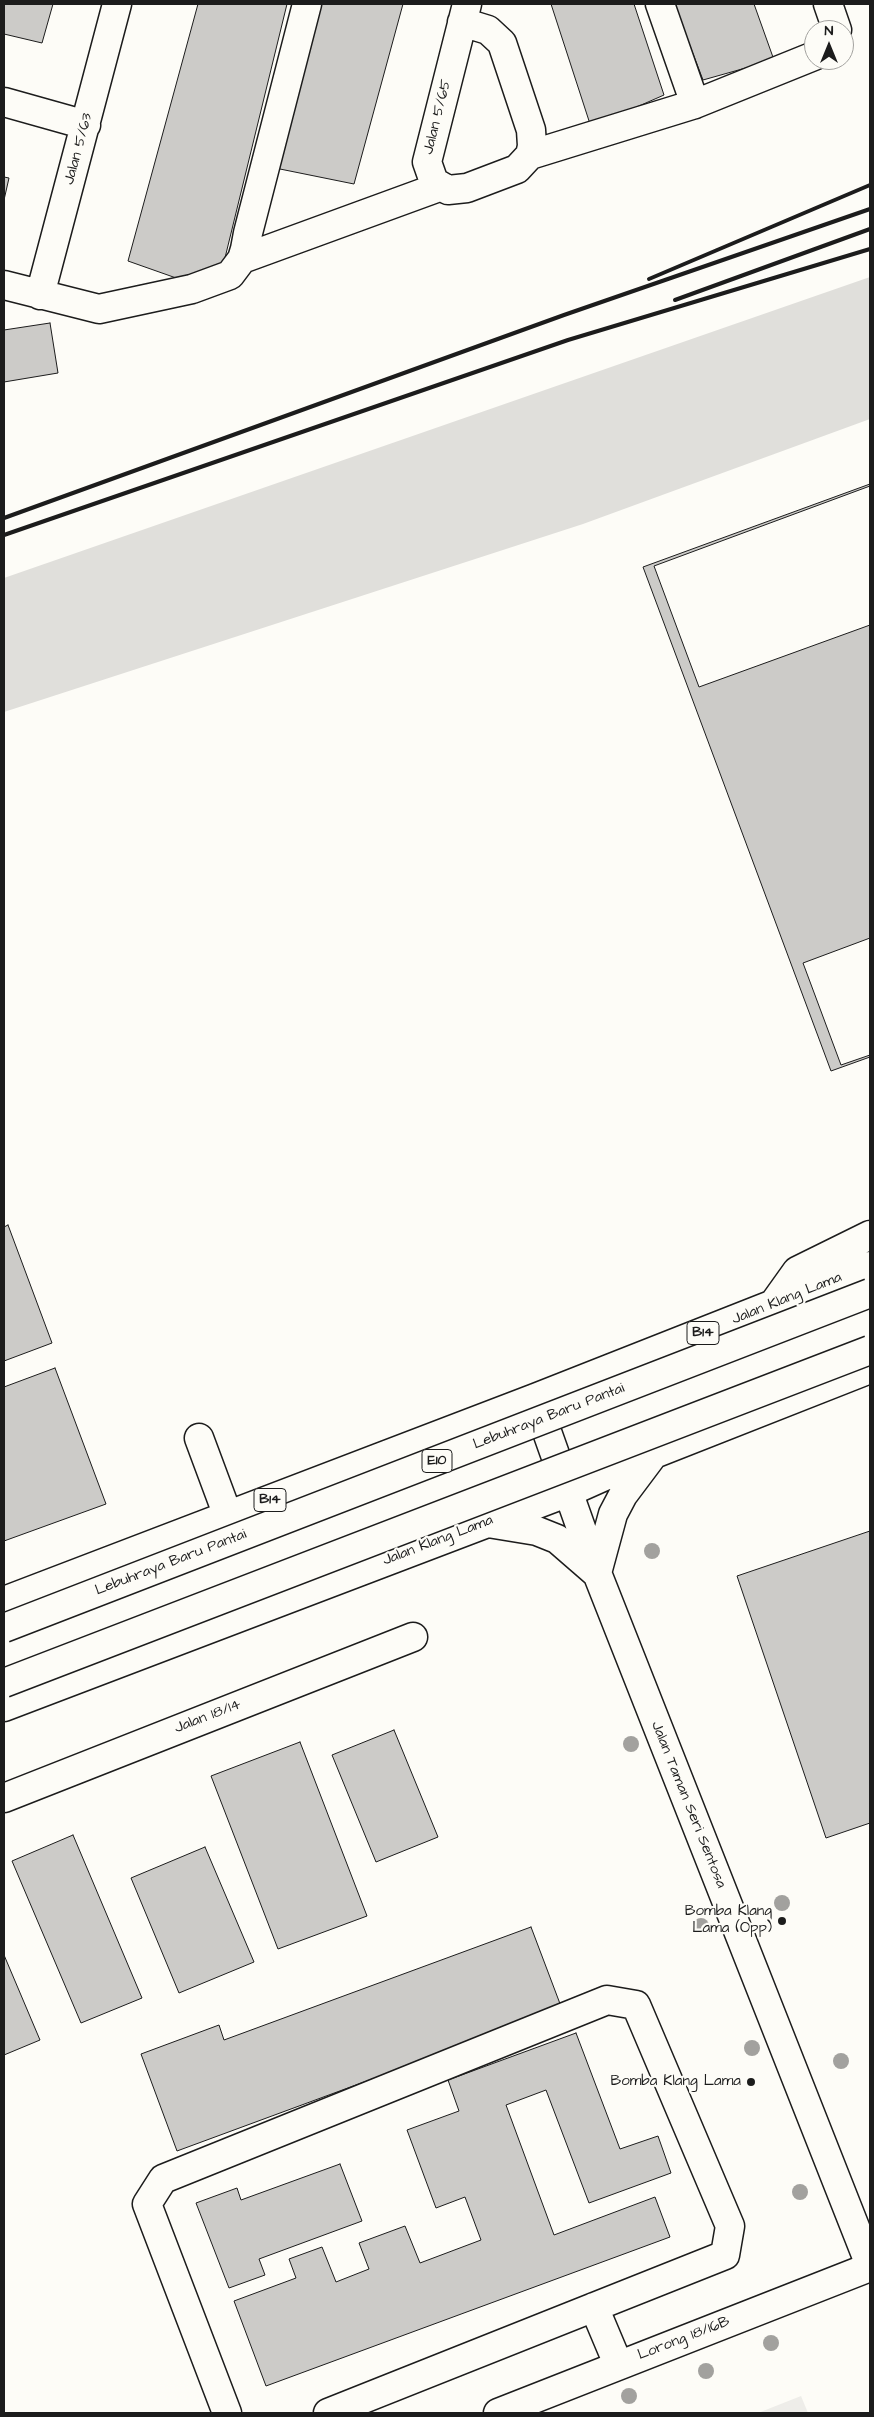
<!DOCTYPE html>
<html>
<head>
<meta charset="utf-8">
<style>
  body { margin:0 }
  #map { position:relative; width:874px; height:2417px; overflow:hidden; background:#fdfcf7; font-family:"Architects Daughter",sans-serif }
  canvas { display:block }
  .frame { position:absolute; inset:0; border:5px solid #1c1c1c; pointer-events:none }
  .north { position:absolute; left:804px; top:20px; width:50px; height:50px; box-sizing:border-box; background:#fdfcf7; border:1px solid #a3a29f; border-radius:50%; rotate:0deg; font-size:14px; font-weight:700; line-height:20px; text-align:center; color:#1c1c1c }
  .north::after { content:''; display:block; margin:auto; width:18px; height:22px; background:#1c1c1c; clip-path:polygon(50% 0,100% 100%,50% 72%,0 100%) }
</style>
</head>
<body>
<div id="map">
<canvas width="874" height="2417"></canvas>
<div class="frame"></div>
<div class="north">N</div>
</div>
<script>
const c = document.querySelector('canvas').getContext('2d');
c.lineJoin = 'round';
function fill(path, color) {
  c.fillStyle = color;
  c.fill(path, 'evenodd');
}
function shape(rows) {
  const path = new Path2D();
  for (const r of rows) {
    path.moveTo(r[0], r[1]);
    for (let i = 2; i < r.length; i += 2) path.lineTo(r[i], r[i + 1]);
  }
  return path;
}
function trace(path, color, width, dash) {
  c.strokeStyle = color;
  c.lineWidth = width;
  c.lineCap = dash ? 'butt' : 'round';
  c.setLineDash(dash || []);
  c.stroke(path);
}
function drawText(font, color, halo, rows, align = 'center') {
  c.font = font + ' "Architects Daughter",sans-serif';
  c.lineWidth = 4.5;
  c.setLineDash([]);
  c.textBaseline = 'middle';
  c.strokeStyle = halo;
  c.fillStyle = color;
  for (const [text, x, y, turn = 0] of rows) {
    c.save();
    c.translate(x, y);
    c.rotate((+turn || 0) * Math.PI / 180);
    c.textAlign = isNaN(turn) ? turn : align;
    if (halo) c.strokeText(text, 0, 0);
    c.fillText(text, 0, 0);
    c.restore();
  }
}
fill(shape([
  [801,2396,808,2413,758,2413]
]), '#eeede9');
fill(shape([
  [870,277,870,419,583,524,4,712,4,578]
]), '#e0dfdb');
const building = shape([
  [4,4,53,4,42,43,4,34,4,4],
  [198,4,287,4,223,266,179,279,128,261,198,4],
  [318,4,403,4,354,184,275,168,318,4],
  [551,4,634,4,664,95,591,127,551,4],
  [674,4,754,4,774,60,703,80,674,4],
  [4,177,9,178,4,200,4,177],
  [50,323,58,373,4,382,4,330,50,323],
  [870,484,870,1057,831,1071,643,567,870,484],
  [870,486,870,625,699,687,654,566,870,486],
  [870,938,870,1055,841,1065,803,963,870,938],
  [8,1225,52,1343,4,1361,4,1227,8,1225],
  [55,1368,106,1504,4,1541,4,1387,55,1368],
  [870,1531,870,1823,826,1838,737,1576,870,1531],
  [394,1730,438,1837,376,1862,332,1755,394,1730],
  [300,1742,367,1916,278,1949,211,1776,300,1742],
  [73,1835,142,1998,81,2023,12,1861,73,1835],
  [205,1847,254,1962,179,1993,131,1878,205,1847],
  [531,1927,562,2009,177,2151,141,2054,219,2025,224,2040,531,1927],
  [4,1955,40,2040,4,2055,4,1955],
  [576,2033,620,2149,658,2136,671,2173,589,2203,546,2090,506,2105,554,2235,655,2197,670,2237,266,2386,234,2301,296,2278,289,2259,322,2247,336,2282,369,2269,359,2243,405,2226,420,2263,481,2240,465,2197,436,2208,407,2130,459,2111,448,2080,576,2033],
  [340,2164,362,2221,259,2259,265,2275,229,2288,196,2203,237,2188,241,2200,340,2164]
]);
fill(building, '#cccbc8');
trace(building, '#1c1c1c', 1);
const minor = shape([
  [660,4,695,104],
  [828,4,837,30],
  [462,22,488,30,502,43,531,130,532,146,530,155,517,169,467,188,448,190,434,182,427,162,467,4],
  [4,102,86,125],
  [530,155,695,104,814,56],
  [242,259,439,187],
  [4,285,99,309,192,289,230,275,242,259,245,249,248,233,307,4],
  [40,295,117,4],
  [199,1438,228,1516],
  [4,1798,413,1637],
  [594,2307,618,2364],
  [227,2413,147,2204,163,2179,607,2000,636,2005,730,2226,725,2255,328,2413],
  [498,2413,870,2267]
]);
const major = shape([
  [772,1306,797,1271,870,1235],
  [535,1398,597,1573,870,2265],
  [488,1523,537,1531,557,1539,595,1572],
  [597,1573,613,1514,623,1495,653,1455],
  [4,1601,535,1398,870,1266],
  [4,1707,569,1492,654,1454,870,1369]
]);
trace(minor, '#1c1c1c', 31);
trace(major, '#1c1c1c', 31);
trace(minor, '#fdfcf7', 28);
trace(major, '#fdfcf7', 28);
trace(shape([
  [649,279,870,185],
  [675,300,870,229],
  [4,518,564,315,870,209],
  [4,535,568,340,870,249]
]), '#1c1c1c', 4);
const highwayBridge = shape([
  [4,1628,870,1293],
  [4,1683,870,1350]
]);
trace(highwayBridge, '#1c1c1c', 31, []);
trace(highwayBridge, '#fdfcf7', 28);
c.fillStyle = '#a2a19e';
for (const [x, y] of [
  [652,1551],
  [631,1744],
  [782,1903],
  [701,1926],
  [752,2048],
  [841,2061],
  [800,2192],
  [771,2343],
  [706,2371],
  [629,2396]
]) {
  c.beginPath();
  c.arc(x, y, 8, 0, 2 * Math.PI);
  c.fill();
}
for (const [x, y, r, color] of [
  [782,1921,5,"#1c1c1c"],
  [751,2082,5,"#1c1c1c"]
]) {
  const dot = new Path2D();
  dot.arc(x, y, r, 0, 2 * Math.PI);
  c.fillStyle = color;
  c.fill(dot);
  trace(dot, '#fdfcf7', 2);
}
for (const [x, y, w] of [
  [703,1333,32],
  [437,1461,30],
  [270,1500,32]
]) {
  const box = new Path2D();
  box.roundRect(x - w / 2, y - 11.5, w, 23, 4);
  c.fillStyle = '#fdfcf7';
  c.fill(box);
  trace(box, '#1c1c1c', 1);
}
drawText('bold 14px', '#1c1c1c', null, [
  ["B14",703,1333],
  ["E10",437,1461],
  ["B14",270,1500]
]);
drawText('15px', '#1c1c1c', '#fdfcf7', [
  ["Jalan 5/65",438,117,-76],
  ["Jalan 5/63",79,149,-75],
  ["Jalan Klang Lama",787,1299,-22],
  ["Lebuhraya Baru Pantai",549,1417,-21],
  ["Jalan Klang Lama",438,1541,-21],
  ["Lebuhraya Baru Pantai",171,1563,-21],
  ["Jalan 18/14",208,1717,-21],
  ["Jalan Taman Seri Sentosa",688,1805,68],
  ["Lorong 18/16B",684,2339,-21]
]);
drawText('15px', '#1c1c1c', '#fdfcf7', [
  ["Bomba Klang",772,1912],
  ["Lama (Opp)",772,1929],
  ["Bomba Klang Lama",741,2082]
], 'right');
</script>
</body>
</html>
